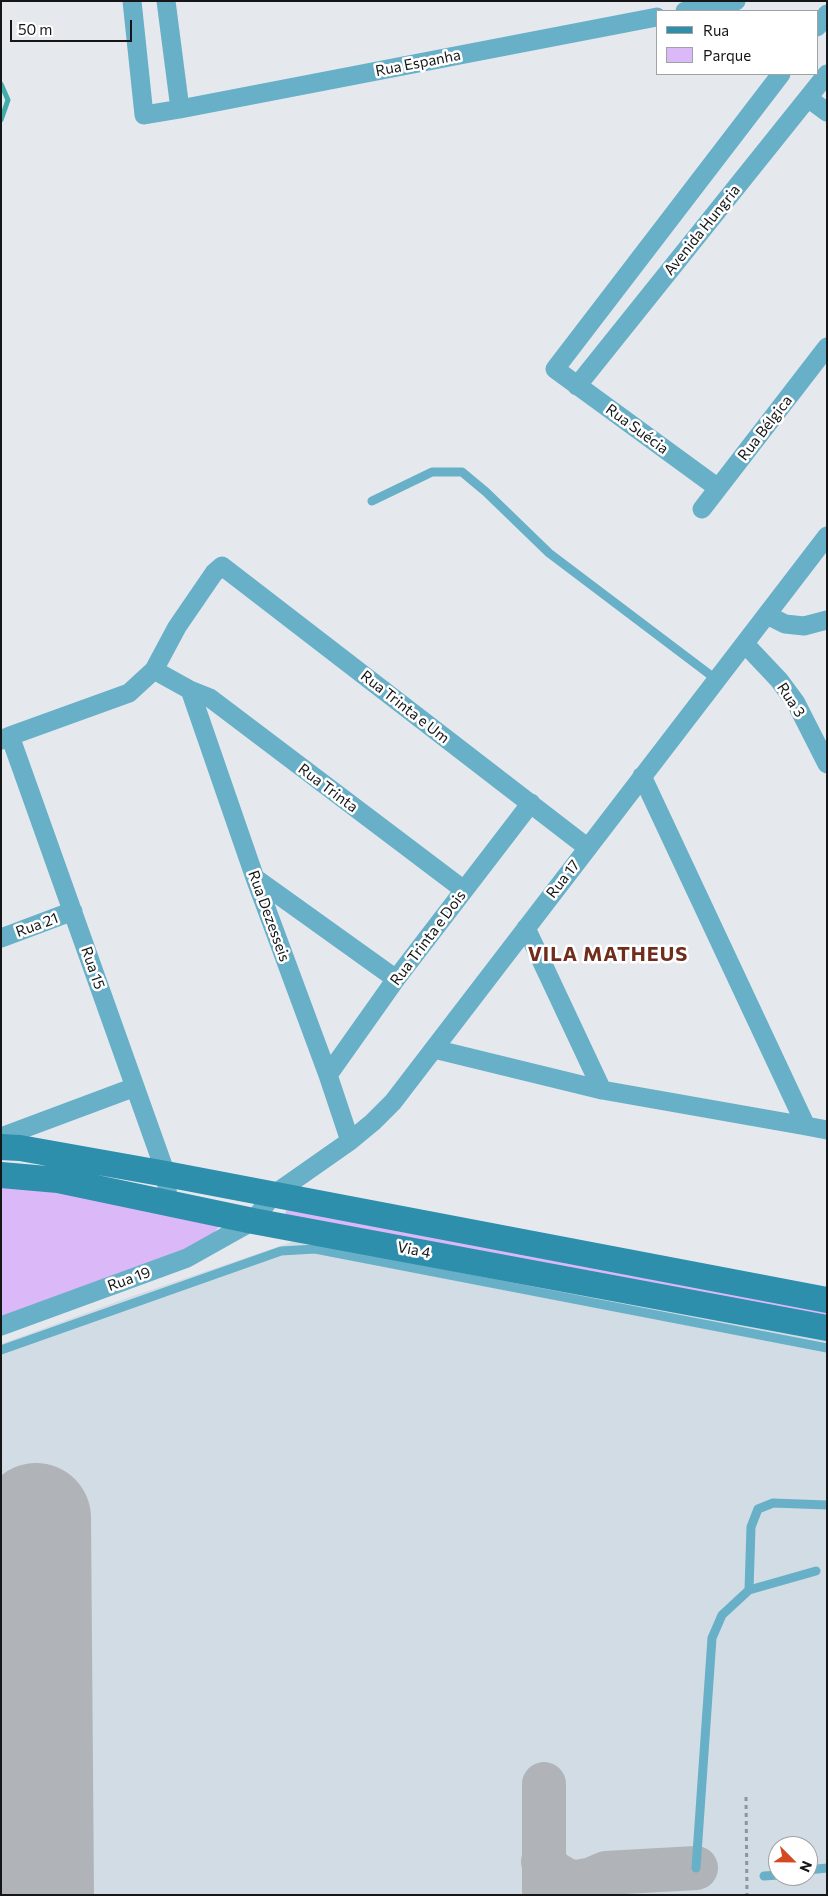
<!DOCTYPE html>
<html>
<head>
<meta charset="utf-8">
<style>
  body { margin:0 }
  #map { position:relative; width:828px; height:1896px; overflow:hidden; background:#e5e9ee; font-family:Commissioner,sans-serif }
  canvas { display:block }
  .frame { position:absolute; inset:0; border:2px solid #141617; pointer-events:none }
  .legend { position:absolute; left:656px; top:10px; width:162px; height:65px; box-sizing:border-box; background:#fff; border:1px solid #a1a2a2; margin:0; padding:6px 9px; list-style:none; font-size:15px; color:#141617 }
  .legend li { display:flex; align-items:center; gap:10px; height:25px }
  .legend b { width:25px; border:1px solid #a1a2a2 }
  .north { position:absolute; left:768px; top:1836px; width:50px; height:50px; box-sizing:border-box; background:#fff; border:1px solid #a1a2a2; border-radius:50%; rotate:113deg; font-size:14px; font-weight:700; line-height:20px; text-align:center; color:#141617 }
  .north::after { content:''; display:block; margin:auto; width:18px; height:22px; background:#d34a22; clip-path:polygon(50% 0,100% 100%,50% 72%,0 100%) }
  .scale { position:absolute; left:10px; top:20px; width:122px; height:22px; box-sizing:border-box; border:2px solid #141617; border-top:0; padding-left:6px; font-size:15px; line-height:18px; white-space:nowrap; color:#141617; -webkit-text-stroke:4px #fff; paint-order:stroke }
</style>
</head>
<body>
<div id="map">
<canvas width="828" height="1896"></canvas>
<div class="frame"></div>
<ul class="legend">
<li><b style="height:6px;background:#2d8fac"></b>Rua</li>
<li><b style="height:14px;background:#dbb8f7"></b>Parque</li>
</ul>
<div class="north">N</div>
<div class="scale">50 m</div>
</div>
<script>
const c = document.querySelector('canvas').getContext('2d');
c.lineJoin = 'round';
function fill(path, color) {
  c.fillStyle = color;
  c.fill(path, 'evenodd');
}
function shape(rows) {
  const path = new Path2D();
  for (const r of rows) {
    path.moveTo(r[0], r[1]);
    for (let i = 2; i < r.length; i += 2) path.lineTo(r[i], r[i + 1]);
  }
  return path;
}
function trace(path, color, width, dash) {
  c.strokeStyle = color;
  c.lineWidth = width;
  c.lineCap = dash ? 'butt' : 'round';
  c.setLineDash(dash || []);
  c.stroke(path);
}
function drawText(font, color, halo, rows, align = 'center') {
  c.font = font + ' Commissioner,sans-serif';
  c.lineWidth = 5;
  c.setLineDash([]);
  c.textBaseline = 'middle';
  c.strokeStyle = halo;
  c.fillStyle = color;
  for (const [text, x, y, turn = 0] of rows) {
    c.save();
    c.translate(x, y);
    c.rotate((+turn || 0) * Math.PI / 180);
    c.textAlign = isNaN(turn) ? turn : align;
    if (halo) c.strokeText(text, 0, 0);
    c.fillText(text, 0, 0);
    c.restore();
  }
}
fill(shape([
  [295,1241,827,1340,827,1895,1,1895,1,1344,127,1298],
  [778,1846,808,1846,808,1876,778,1876]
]), '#d2dce5');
fill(shape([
  [1,1183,223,1221,214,1233,177,1254,1,1319],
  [287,1207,827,1308,827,1319,285,1215]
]), '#dbb8f7');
trace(shape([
  [1,84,8,100,1,120]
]), '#42acaa', 5);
trace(shape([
  [1,1548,36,1544],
  [1,1648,7,1653,37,1710],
  [544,1784,544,1891],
  [543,1862,554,1873,566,1880,576,1882,592,1879,606,1873,696,1868]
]), '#b0b4b8', 44);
trace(shape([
  [36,1518,39,1895]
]), '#b0b4b8', 110);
trace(shape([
  [746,1797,747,1895]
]), '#919498', 3, [4, 4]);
trace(shape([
  [372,501,432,472,462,472,486,492,549,553,717,680],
  [1,1350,281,1251,315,1249,827,1348],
  [749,1590,751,1527,758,1509,773,1503,827,1505],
  [696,1868,712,1638,722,1615,749,1590,816,1571],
  [808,1870,827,1868],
  [764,1876,778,1875]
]), '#67b0c8', 9);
trace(shape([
  [132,1,144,115,180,109,657,17],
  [166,1,180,109],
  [685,11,736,1],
  [817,27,827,14],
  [808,98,827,112],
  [577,386,827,74],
  [718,488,555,369,781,74],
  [702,509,827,347],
  [767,615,785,624,804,626,827,620],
  [745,644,779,680,796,703,827,764],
  [154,670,177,627,214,573,222,566,588,848],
  [190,690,255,878,328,1075,350,1141],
  [10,736,129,693,154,670,190,690,210,698,464,890],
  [1,740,10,736,166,1174,168,1202],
  [255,878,396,979],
  [526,928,602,1090],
  [1,938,73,911],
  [434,1049,602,1090,806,1126,642,776],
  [328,1075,396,979,531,803],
  [806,1126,827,1130],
  [1,1137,135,1087],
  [1,1326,187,1258,253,1221,273,1195,350,1141,373,1122,393,1102,827,536]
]), '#67b0c8', 19);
trace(shape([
  [1,1147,20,1148,166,1174,827,1300],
  [1,1175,58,1180,253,1221,827,1328]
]), '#2d8fac', 26);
drawText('15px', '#141617', '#fff', [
  ["Rua Espanha",418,63,-11],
  ["Avenida Hungria",702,230,-51],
  ["Rua Bélgica",765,428,-52],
  ["Rua Suécia",637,429,36],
  ["Rua 3",791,700,57],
  ["Rua Trinta e Um",405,707,38],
  ["Rua Trinta",328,788,37],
  ["Rua 17",563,879,-52],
  ["Rua Dezesseis",269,916,70],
  ["Rua 21",37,925,-20],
  ["Rua Trinta e Dois",428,938,-53],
  ["Rua 15",93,968,71],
  ["Via 4",414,1250,11],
  ["Rua 19",129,1279,-20]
]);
c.letterSpacing = '1px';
drawText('bold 20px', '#702d1b', '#fff', [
  ["VILA MATHEUS",608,954]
]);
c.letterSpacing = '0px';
</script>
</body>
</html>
